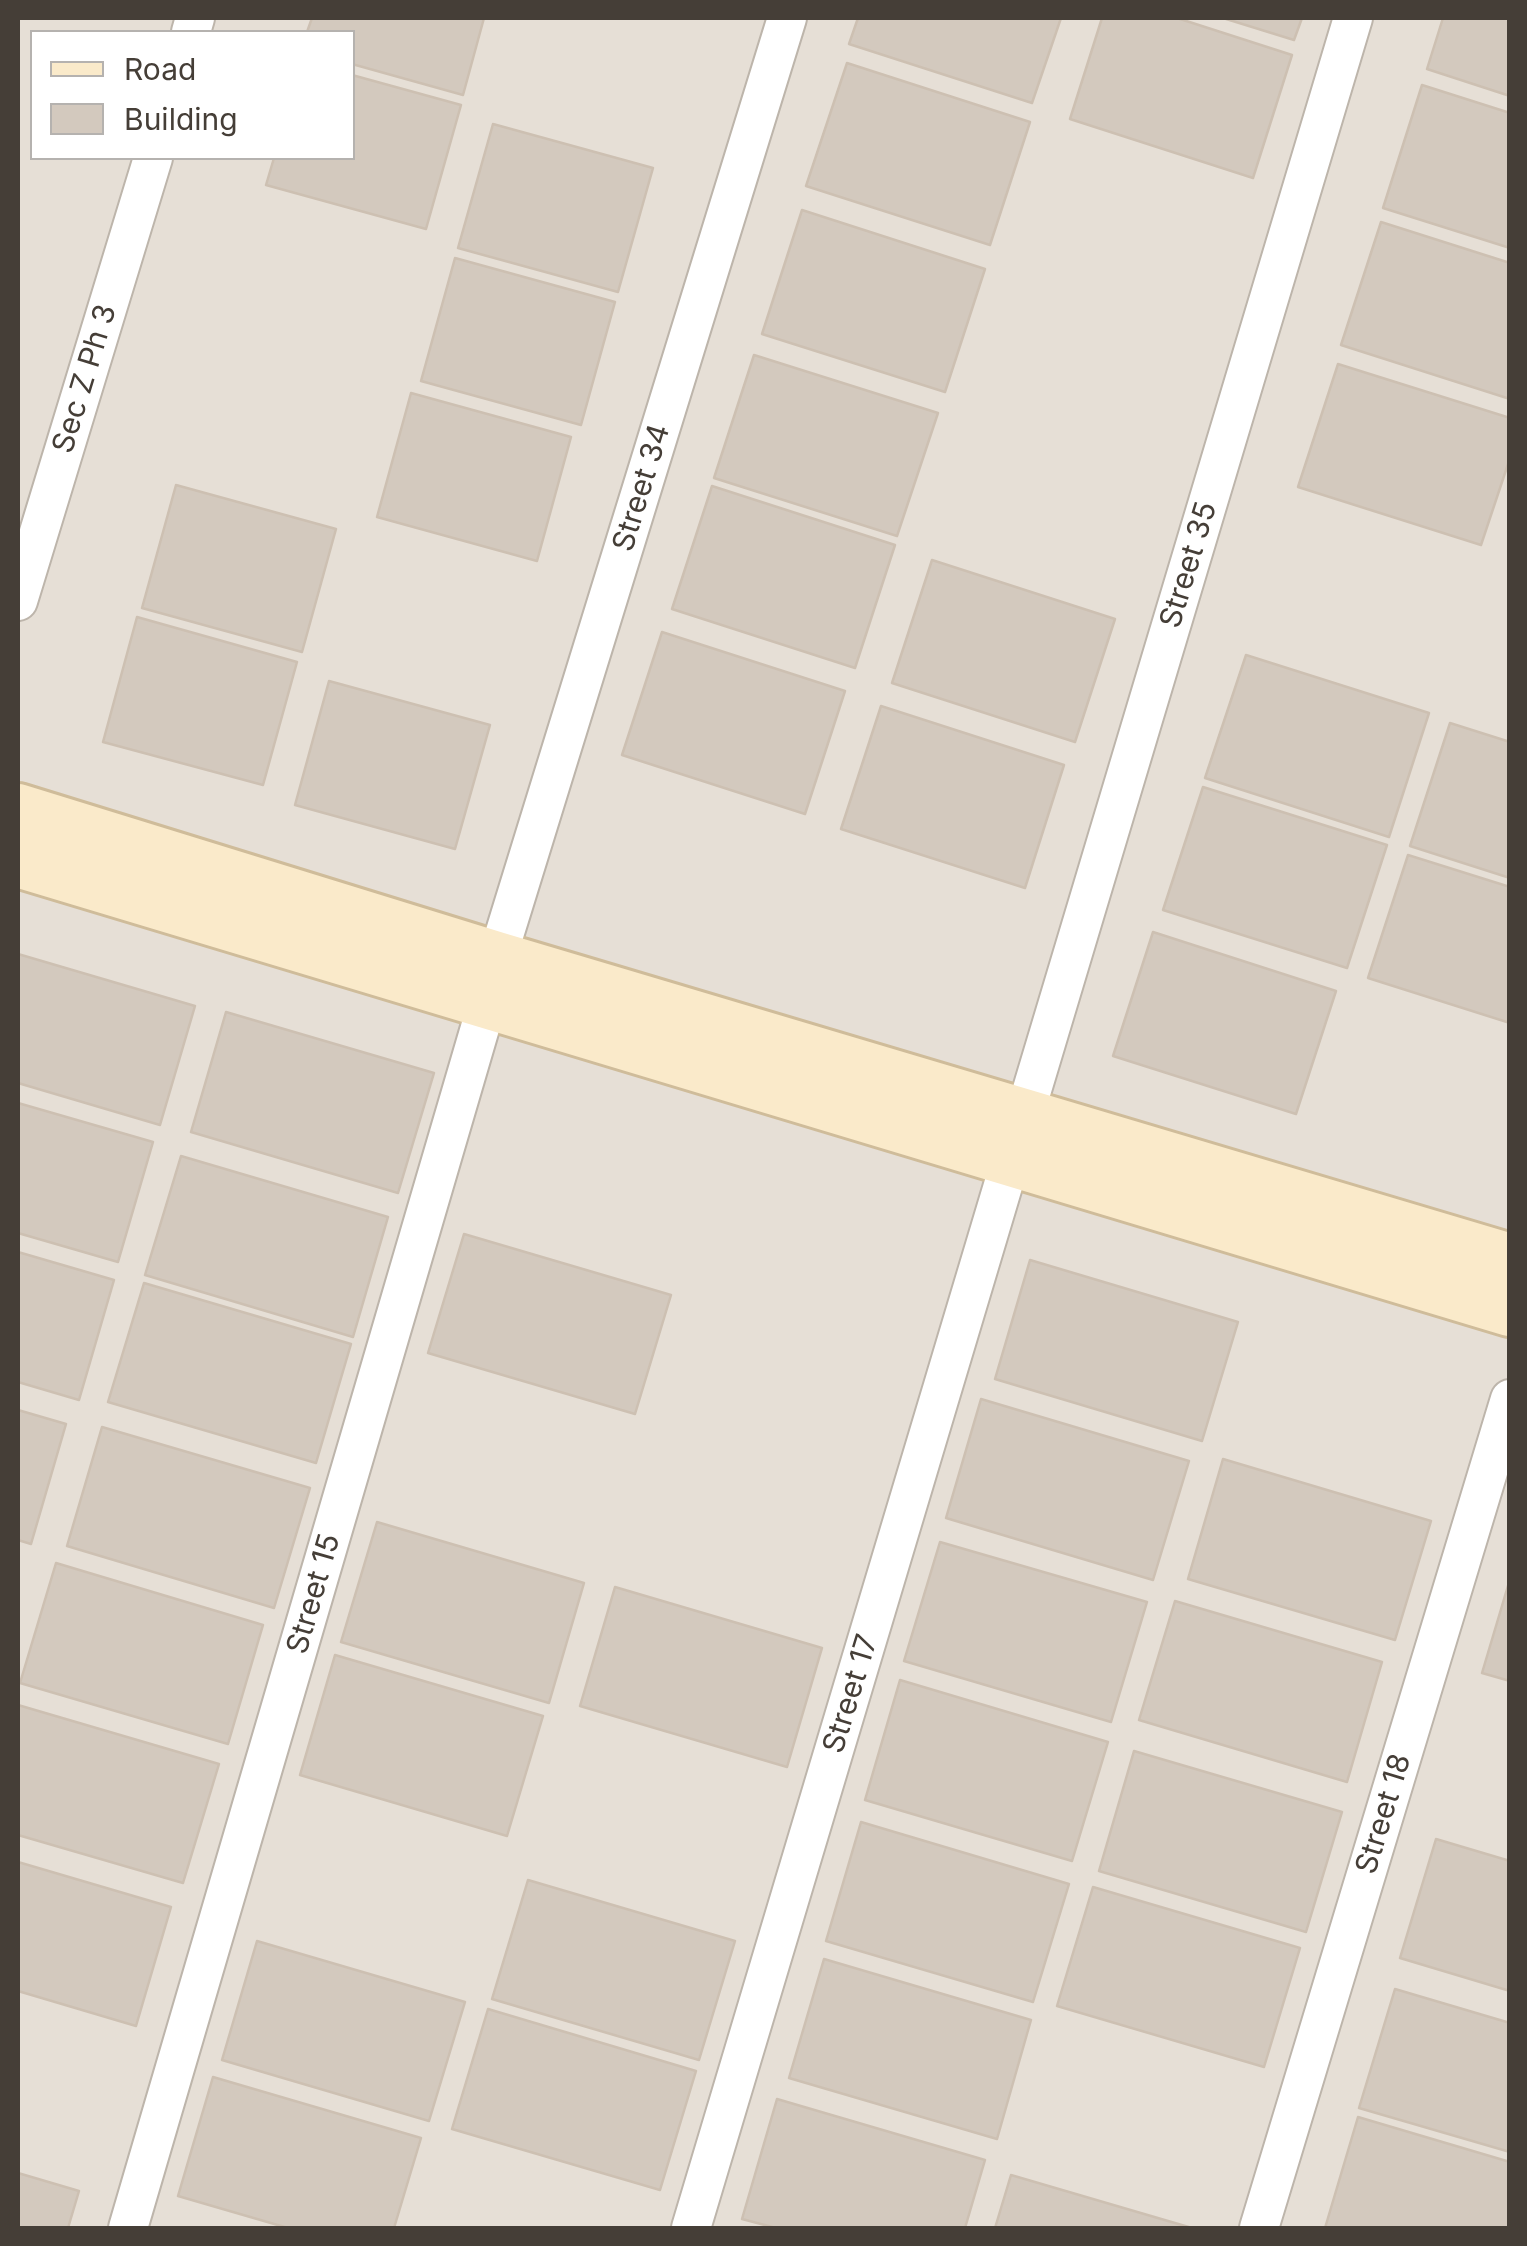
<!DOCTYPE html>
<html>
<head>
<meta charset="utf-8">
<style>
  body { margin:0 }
  #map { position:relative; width:1527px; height:2246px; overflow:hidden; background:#f2eee8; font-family:Inter,sans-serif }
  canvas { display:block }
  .frame { position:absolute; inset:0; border:20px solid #453e37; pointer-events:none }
  .legend { position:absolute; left:30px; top:30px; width:325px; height:130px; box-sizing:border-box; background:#fff; border:2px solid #b5b2af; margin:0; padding:12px 18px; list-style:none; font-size:30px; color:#453e37 }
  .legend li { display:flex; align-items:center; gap:20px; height:50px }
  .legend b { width:50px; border:2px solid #b5b2af }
</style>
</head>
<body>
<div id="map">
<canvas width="1527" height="2246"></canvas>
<div class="frame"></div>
<ul class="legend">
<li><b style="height:12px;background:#faeaca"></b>Road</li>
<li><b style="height:28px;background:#d3c9be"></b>Building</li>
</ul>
</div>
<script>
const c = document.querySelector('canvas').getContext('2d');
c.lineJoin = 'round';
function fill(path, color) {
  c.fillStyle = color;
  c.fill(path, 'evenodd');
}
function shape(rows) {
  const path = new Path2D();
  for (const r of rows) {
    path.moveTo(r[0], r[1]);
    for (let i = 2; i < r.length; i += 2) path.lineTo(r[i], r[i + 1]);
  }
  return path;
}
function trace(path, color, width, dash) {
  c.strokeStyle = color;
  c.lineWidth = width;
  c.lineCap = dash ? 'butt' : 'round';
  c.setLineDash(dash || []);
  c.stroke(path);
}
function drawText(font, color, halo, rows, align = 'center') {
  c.font = font + ' Inter,sans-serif';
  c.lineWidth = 8;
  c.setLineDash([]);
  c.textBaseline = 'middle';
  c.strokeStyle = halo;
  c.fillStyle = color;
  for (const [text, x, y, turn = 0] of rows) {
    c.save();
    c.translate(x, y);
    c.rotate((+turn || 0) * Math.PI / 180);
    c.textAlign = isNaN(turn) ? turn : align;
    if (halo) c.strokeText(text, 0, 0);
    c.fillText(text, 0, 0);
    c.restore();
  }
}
fill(shape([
  [18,18,1509,18,1509,2228,18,2228],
  [32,32,352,32,352,158,32,158]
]), '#e6dfd6');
const building = shape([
  [312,18,484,18,463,95,352,64,352,32,307,32,312,18],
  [858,18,1061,18,1032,103,849,44,858,18],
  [1102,18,1177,18,1292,55,1253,178,1070,119,1102,18],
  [1223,18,1302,18,1294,40,1223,18],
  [1443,18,1510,18,1510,96,1427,69,1443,18],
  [847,63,1030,122,990,245,806,186,847,63],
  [352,75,461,105,426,229,266,185,274,158,352,158,352,75],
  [1422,85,1510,113,1510,248,1383,208,1422,85],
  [493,124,653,168,618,292,458,248,493,124],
  [802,210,985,269,945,392,762,334,802,210],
  [1381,222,1510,263,1510,399,1341,345,1381,222],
  [455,258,615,302,581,425,421,381,455,258],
  [754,355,938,413,897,536,714,478,754,355],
  [1338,364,1510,418,1510,458,1481,545,1298,487,1338,364],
  [411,393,571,437,537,561,377,517,411,393],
  [176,485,336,529,302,652,142,608,176,485],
  [712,486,895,545,855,668,672,609,712,486],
  [932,560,1115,619,1075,742,892,683,932,560],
  [137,617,297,662,263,785,103,742,137,617],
  [662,632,845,691,805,814,622,755,662,632],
  [1246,655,1429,713,1389,837,1205,778,1246,655],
  [329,681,490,725,455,849,295,805,329,681],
  [881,706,1064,765,1025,888,841,829,881,706],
  [1450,723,1510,742,1510,878,1410,846,1450,723],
  [1203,787,1387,845,1347,968,1163,910,1203,787],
  [1408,855,1510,887,1510,1023,1368,978,1408,855],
  [1153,932,1336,991,1296,1114,1113,1056,1153,932],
  [18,954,195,1006,160,1125,18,1083,18,954],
  [226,1012,434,1073,398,1193,191,1132,226,1012],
  [18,1103,153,1142,118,1262,18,1233,18,1103],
  [181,1156,388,1217,353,1337,145,1275,181,1156],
  [464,1234,671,1295,635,1414,428,1353,464,1234],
  [18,1252,114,1280,79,1400,18,1382,18,1252],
  [1030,1260,1238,1322,1202,1441,995,1379,1030,1260],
  [144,1283,351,1344,316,1463,108,1402,144,1283],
  [981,1399,1189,1461,1153,1580,946,1518,981,1399],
  [18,1410,66,1424,31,1544,18,1540,18,1410],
  [102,1427,310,1488,274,1608,67,1546,102,1427],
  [1223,1459,1431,1521,1395,1640,1188,1579,1223,1459],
  [377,1522,584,1583,549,1703,341,1642,377,1522],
  [940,1542,1147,1602,1111,1722,904,1661,940,1542],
  [56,1563,263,1625,228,1744,20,1683,56,1563],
  [1510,1579,1510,1681,1482,1673,1510,1579],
  [615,1587,822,1648,787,1767,580,1706,615,1587],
  [1175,1601,1382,1662,1347,1782,1139,1720,1175,1601],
  [335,1655,543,1716,507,1836,300,1775,335,1655],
  [900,1680,1108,1742,1072,1861,865,1800,900,1680],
  [18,1705,219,1764,183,1883,18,1835,18,1705],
  [1134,1751,1342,1812,1306,1932,1099,1871,1134,1751],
  [861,1822,1069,1884,1033,2002,826,1941,861,1822],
  [1436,1839,1510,1861,1510,1991,1400,1958,1436,1839],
  [18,1862,171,1907,136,2026,18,1991,18,1862],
  [528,1880,735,1941,699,2060,492,1999,528,1880],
  [1093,1887,1300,1948,1264,2067,1057,2006,1093,1887],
  [257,1941,465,2002,429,2121,222,2060,257,1941],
  [824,1959,1031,2020,997,2139,789,2078,824,1959],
  [1395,1989,1510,2023,1510,2152,1359,2108,1395,1989],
  [488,2009,696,2071,660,2190,452,2129,488,2009],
  [213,2077,421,2138,394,2228,288,2228,178,2196,213,2077],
  [777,2099,985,2160,965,2228,776,2228,742,2219,777,2099],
  [1358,2117,1510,2162,1510,2228,1325,2228,1358,2117],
  [18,2173,79,2191,68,2228,18,2228,18,2173],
  [1011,2175,1192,2228,995,2228,1011,2175]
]);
fill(building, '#d3c9be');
trace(building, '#cdc0b2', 2.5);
const minor = shape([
  [191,32,195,18],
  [18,601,153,158],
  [1025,1113,1353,18],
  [128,2228,487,1004,497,958,787,18],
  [691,2228,1011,1159],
  [1259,2228,1510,1399]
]);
const secondary = shape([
  [18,810,497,958,1510,1260],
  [18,861,1510,1310]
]);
trace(minor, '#bdb5ab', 42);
trace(secondary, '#cfbc9a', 58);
trace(minor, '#fff', 38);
trace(secondary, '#faeaca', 52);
drawText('30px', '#453e37', '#fff', [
  ["Sec Z Ph 3",85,379,-73],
  ["Street 34",642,488,-73],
  ["Street 35",1189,565,-73],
  ["Street 15",314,1594,-74],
  ["Street 17",851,1694,-73],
  ["Street 18",1384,1814,-73]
]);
</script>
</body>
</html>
